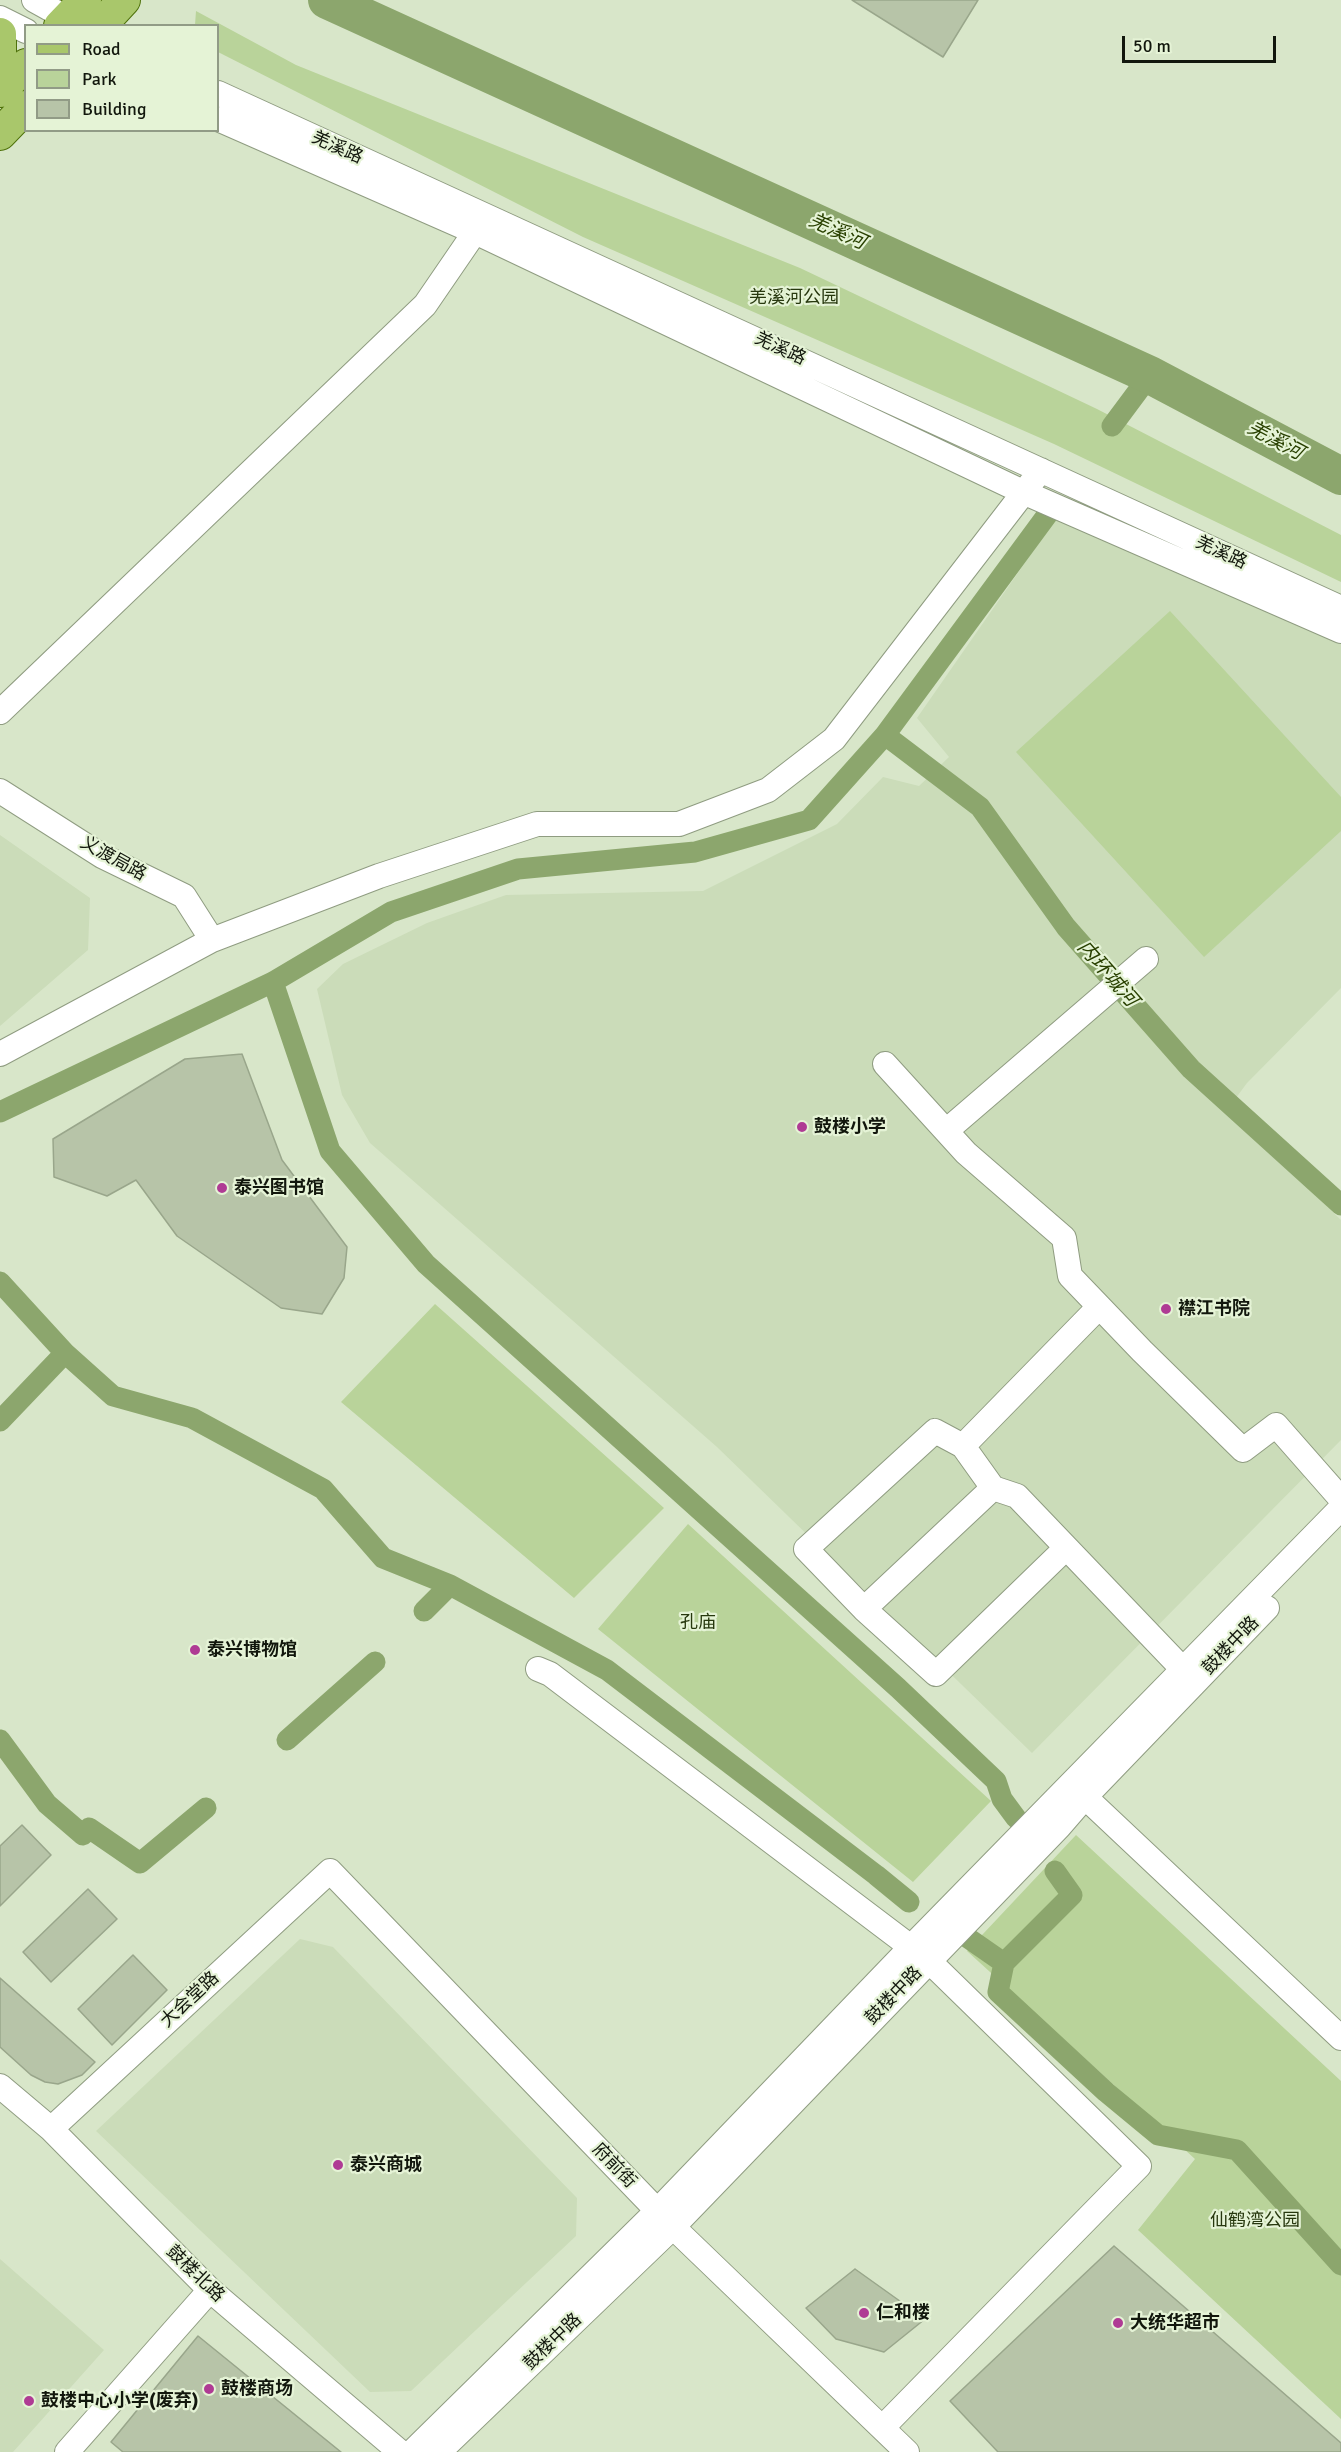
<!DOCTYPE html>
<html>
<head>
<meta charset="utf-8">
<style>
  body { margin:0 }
  #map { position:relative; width:1341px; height:2452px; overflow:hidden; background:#d8e6c9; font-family:Signika,sans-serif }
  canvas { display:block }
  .legend { position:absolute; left:24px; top:24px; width:195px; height:108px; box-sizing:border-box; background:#e5f3d6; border:2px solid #919b86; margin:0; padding:8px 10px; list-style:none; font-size:18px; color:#12170d }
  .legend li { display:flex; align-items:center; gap:12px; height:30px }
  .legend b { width:30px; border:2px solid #919b86 }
  .scale { position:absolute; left:1122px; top:36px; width:154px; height:27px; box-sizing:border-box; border:3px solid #12170d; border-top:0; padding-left:8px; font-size:18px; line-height:21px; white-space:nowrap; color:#12170d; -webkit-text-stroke:4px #e5f3d6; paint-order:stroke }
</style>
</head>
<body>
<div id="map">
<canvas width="1341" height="2452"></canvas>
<ul class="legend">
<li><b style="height:8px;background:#a9c76b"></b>Road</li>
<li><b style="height:16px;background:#b9d39a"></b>Park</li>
<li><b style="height:16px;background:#b7c4a8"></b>Building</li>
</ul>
<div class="scale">50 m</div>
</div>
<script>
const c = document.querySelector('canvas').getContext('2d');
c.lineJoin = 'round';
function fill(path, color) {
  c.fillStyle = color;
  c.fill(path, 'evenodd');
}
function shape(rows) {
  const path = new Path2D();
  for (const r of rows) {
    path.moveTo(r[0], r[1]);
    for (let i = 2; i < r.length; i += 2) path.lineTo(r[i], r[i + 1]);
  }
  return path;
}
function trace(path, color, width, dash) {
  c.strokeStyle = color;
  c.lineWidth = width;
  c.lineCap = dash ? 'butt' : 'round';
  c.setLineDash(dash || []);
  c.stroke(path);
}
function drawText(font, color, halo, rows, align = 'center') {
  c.font = font + ' Signika,"Noto Sans SC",sans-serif';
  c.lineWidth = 4.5;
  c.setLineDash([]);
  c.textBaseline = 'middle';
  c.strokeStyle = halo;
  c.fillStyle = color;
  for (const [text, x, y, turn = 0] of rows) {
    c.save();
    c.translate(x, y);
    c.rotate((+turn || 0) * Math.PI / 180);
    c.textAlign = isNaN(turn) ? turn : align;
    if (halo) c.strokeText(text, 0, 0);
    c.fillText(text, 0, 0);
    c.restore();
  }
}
fill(shape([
  [1063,508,1341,639,1341,988,1247,1083,1227,1110,1341,1220,1341,1440,1032,1753,717,1447,370,1143,342,1095,317,989,343,964,427,923,506,895,703,891,837,824,883,777,919,786,949,757,917,718],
  [0,835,90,898,88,950,0,1026],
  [300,1939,333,1947,577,2198,576,2236,411,2391,370,2392,96,2131],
  [0,2259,104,2350,13,2452,0,2452]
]), '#cbdcb9');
fill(shape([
  [196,11,296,65,800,268,1097,409,1341,535,1341,582,1054,444,583,237,218,52,218,26,195,25],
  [1170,611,1341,797,1341,831,1204,957,1016,752],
  [435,1304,664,1508,574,1598,341,1402],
  [688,1524,991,1801,913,1882,598,1629],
  [1076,1835,1341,2081,1341,2419,1138,2230,1195,2159,967,1951]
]), '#b9d39a');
trace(shape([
  [1112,426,1150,375],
  [885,735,980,807,1066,927,1191,1069,1341,1205],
  [273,982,330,1151,426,1264,898,1688,996,1781,1002,1799,1016,1818],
  [0,1112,273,982,391,912,518,869,695,852,809,820,885,735,1050,511],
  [0,1282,65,1353,0,1421],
  [65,1353,113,1396,192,1418,323,1489,383,1558,450,1585,607,1670,876,1875,909,1902],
  [424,1611,450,1585],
  [0,1740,47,1804,83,1835,89,1828,140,1863,206,1808],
  [287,1740,375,1662],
  [1055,1871,1072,1895,1004,1963,998,1992,1106,2092,1158,2135,1237,2150,1341,2265],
  [968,1938,1004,1963]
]), '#8ca66d', 21);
trace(shape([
  [327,0,1150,375,1341,476]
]), '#8ca66d', 38);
const building = shape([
  [852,0,978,0,943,57,852,0],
  [242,1054,282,1160,347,1247,344,1278,322,1314,281,1308,177,1236,136,1180,107,1196,54,1177,53,1139,185,1059,242,1054],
  [22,1825,51,1855,0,1906,0,1846,22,1825],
  [88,1889,117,1919,51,1982,23,1952,88,1889],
  [133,1955,167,1990,112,2045,78,2009,133,1955],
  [0,1978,95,2062,82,2075,58,2084,45,2082,31,2075,0,2047,0,1978],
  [1114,2246,1341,2443,1341,2452,998,2452,950,2401,1114,2246],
  [855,2269,925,2319,884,2352,836,2339,806,2308,855,2269],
  [198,2336,341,2452,123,2452,111,2442,198,2336]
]);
fill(building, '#b7c4a8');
trace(building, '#99a68b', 1.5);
const minor = shape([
  [34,0,81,26],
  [0,18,26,31],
  [218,93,1341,608],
  [218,119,475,232,1023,492,1341,631],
  [0,712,425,305,475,232,481,220],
  [0,791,102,856,184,896,212,940],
  [0,1054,212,940,379,876,537,824,679,824,768,790,834,739,1041,470],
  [885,1064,966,1153,1064,1238,1070,1276,1142,1351,1243,1450,1276,1425,1341,1499],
  [946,1131,1146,959],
  [963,1446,993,1488,864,1609,806,1549,935,1431,963,1446,1099,1307],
  [993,1488,1017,1496,1195,1682],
  [864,1609,936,1674,1066,1548],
  [538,1669,550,1674,928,1960,1139,2166,883,2427],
  [1085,1797,1341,2038],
  [0,2086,51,2129,210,2290,400,2452],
  [51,2129,330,1871,673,2227,907,2452],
  [67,2452,210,2290],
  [412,2452,657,2211,911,1947,1341,1508],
  [439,2452,673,2227,1059,1827,1085,1797,1267,1608]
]);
const major = shape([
  [60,26,85,0],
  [100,26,124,0],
  [0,34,0,57],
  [0,91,26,65],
  [0,134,26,107]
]);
trace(minor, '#8f9c81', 26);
trace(major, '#4e710a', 34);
trace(minor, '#fff', 24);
trace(major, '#a9c76b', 32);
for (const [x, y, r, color] of [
  [802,1127,6,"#af3b94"],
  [222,1188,6,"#af3b94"],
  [1166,1309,6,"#af3b94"],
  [195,1650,6,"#af3b94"],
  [338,2165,6,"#af3b94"],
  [864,2313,6,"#af3b94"],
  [1118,2323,6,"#af3b94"],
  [209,2389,6,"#af3b94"],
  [29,2401,6,"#af3b94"]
]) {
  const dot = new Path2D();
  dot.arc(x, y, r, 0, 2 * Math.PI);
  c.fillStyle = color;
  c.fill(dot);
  trace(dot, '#e5f3d6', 2);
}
drawText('18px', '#12170d', '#e5f3d6', [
  ["羌溪路",337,148,24],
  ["羌溪路",780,349,25],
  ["羌溪路",1221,553,25],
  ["义渡局路",113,859,29],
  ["鼓楼中路",1231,1646,-46],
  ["鼓楼中路",894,1996,-46],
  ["大会堂路",190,2000,-43],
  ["府前街",614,2166,46],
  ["鼓楼北路",195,2274,44],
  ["鼓楼中路",553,2342,-44]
]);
drawText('18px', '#27380e', '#e5f3d6', [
  ["羌溪河公园",794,298],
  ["孔庙",698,1623],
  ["仙鹤湾公园",1255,2221]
]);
drawText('bold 18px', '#12170d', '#e5f3d6', [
  ["鼓楼小学",814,1127],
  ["泰兴图书馆",234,1188],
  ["襟江书院",1178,1309],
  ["泰兴博物馆",207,1650],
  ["泰兴商城",350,2165],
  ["仁和楼",876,2313],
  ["大统华超市",1130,2323],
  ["鼓楼商场",221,2389],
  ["鼓楼中心小学(废弃)",41,2401]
], 'left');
drawText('italic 20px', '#294000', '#e5f3d6', [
  ["羌溪河",837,232,24],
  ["羌溪河",1275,441,28],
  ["内环城河",1107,974,49]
]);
</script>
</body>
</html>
